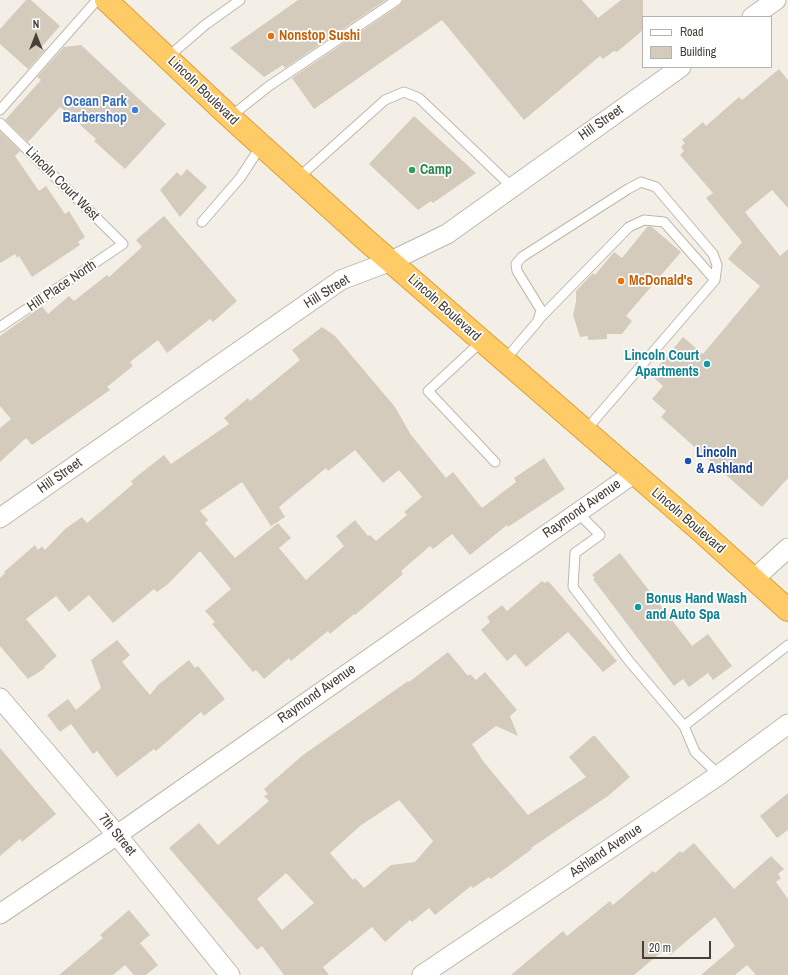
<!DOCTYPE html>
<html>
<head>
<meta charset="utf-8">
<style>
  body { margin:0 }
  #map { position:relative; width:788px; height:975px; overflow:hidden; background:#f3efe7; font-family:"Archivo Narrow",sans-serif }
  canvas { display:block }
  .legend { position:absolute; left:642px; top:16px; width:130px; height:52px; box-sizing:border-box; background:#fff; border:1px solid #b5b3af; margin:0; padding:5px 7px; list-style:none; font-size:12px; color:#464036 }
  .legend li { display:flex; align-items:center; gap:8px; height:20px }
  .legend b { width:20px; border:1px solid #b5b3af }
  .north { position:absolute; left:16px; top:16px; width:40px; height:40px; -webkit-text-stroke:3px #fff; paint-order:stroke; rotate:0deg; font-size:11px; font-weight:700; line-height:16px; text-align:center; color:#464036 }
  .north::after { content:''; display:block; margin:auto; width:14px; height:18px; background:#464036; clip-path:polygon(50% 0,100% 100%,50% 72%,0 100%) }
  .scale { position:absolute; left:642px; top:941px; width:69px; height:18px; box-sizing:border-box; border:2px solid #464036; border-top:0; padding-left:5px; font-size:12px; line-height:14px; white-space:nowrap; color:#464036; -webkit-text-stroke:3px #fff; paint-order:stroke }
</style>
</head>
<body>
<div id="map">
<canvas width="788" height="975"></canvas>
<ul class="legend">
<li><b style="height:5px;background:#fff"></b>Road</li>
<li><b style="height:11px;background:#d5cbbc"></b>Building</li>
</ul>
<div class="north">N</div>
<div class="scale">20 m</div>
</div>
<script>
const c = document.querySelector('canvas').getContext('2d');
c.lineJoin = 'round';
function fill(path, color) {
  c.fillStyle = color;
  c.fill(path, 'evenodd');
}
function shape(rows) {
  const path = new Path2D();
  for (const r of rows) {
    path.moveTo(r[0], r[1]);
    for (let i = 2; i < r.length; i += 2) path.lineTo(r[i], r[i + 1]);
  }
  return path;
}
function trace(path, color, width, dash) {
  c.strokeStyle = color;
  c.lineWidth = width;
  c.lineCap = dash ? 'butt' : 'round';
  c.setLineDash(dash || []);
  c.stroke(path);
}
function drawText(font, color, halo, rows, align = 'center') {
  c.font = font + ' "Archivo Narrow",sans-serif';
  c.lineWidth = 3.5;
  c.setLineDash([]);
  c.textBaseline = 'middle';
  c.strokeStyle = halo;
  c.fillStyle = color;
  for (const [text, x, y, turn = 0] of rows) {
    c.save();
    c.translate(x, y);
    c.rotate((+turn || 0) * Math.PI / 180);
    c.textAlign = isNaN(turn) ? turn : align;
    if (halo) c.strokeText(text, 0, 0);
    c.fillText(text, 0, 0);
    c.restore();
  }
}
fill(shape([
  [26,0,31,0,60,26,39,50,46,49,28,69,0,44,0,29],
  [298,0,386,0,285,68,283,65,264,77,230,48],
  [403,0,582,0,598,18,621,0,643,0,643,30,617,52,614,51,603,59,600,56,524,120,442,20,314,109,292,78,400,5],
  [81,45,166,124,125,169,94,141,96,139,60,107,28,142,5,120,41,80,37,77,64,47],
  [779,69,788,80,788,208,772,190,745,212,780,256,788,249,788,478,762,507,661,417,666,411,652,399,663,386,651,375,683,337,703,354,760,286,728,259,742,242,706,198,713,193,680,155,684,151,681,147,685,143,682,140,703,122,706,126,739,97,742,100],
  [414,116,476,173,433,203,431,201,418,210,369,164],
  [0,131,20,151,15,156,39,191,46,186,65,214,69,211,85,237,78,242,80,245,32,277,19,256,17,258,15,254,0,263],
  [187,169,207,187,180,217,160,190,177,172,181,176],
  [164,216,237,301,213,322,210,319,167,353,158,340,130,362,133,366,107,387,110,390,32,445,26,438,0,462,0,428,11,419,0,406,0,336,42,306,48,314,69,296,74,301,107,275,109,277,142,247,136,240],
  [648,226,652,227,681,252,626,316,632,321,622,334,607,334,607,339,588,340,588,336,580,337,573,315,576,302,576,291,593,273,595,275,614,252,622,258],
  [322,327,335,336,395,407,411,435,446,478,453,472,482,508,516,482,514,478,544,458,565,489,508,527,507,525,470,555,452,534,433,549,430,546,401,571,403,574,355,615,354,614,330,634,328,631,291,661,289,658,264,679,256,670,253,672,212,624,215,622,205,611,231,589,200,551,168,584,157,592,154,589,113,623,89,595,69,612,56,596,26,619,57,656,44,667,45,668,28,679,0,646,0,578,5,573,4,572,35,545,38,550,42,546,45,550,65,529,82,517,87,523,133,484,131,481,164,455,171,464,229,424,224,418,248,398,250,401,300,360,292,350],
  [355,450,383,483,399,470,422,497,404,512,407,515,376,541,370,535,368,536,355,520,336,536,344,546,306,580,279,548,291,538,278,523,235,558,205,523,208,520,200,511,242,482,271,526,285,517,279,507,326,468,328,471],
  [620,553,692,646,708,634,732,666,713,680,708,673,689,687,683,679,674,686,593,579,595,578,592,575],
  [542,581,545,583,547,581,550,583,617,661,603,672,568,632,526,667,515,654,507,661,481,630,490,622,487,617,502,605,507,611],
  [117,640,130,655,122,662,150,695,158,685,189,660,195,668,198,666,225,699,204,716,201,712,156,751,154,749,117,777,97,751,93,754,71,724,60,732,47,715,68,699,76,710,101,688,91,660],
  [448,652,468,676,470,674,476,680,485,672,517,710,510,716,518,736,496,726,472,744,483,761,528,815,586,777,569,757,593,736,595,736,630,777,608,796,531,848,532,849,491,879,489,877,473,888,471,886,435,915,429,908,412,922,410,920,385,942,372,927,323,967,329,975,284,975,262,946,257,950,169,848,199,823,218,845,269,801,264,796,268,794,264,789,303,755,408,681,409,682],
  [399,800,433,841,415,862,391,865,364,888,355,878,353,880,330,853,360,826],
  [286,873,314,903,282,930,257,899],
  [0,748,56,814,22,842,20,839,0,856],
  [788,793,788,830,777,838,760,816],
  [694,843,734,889,771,856,784,869,778,874,781,878,776,882,788,899,788,975,756,975,747,965,735,975,701,975,735,946,715,917,670,955,665,949,634,975,511,975,563,931,567,936,610,901,613,905,653,871,655,873,680,851,682,853],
  [129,910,150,935,140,943,158,965,146,975,134,975,125,965,113,975,59,975,103,938,100,935]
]), '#d5cbbc');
const lane = shape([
  [168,57,205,25,240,0],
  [0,110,97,0],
  [230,117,269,86,397,0],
  [0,123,123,244,0,327],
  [298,178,385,100,404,92,419,98,511,186],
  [202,222,240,178,261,146],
  [539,319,629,227,644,220,664,222,715,280],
  [482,341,428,391,495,462],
  [504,361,538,321,541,310,517,271,516,264,522,257,628,189,641,182,656,187,713,254,717,265,715,280,585,431],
  [577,512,600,535,575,553,573,587,629,661,684,726,788,645],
  [684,726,695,752,719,775]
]);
const street = shape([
  [752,17,776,0],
  [0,518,341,280,391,261,447,234,681,67],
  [753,580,788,548],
  [0,698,117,835,230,975],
  [0,914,117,835,633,474],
  [422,975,719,775,788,724]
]);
const highway = shape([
  [106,0,230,117,367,241,702,532,788,610]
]);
trace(lane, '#bfb7a9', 11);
trace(street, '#bfb7a9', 21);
trace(highway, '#dfa035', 24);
trace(lane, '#fff', 9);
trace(street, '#fff', 19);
trace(highway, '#ffcb66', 22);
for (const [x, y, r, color] of [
  [271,36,4,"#e8710a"],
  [135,110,4,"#3f7fe0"],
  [412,170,4,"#2e9e5b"],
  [621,281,4,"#e8710a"],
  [707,364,4,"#0f9aa8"],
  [688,461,4,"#1a4fb4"],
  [638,607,4,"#0f9aa8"]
]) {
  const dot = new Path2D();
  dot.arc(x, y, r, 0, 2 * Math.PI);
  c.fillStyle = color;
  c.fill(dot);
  trace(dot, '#fff', 1.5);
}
drawText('bold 14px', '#c56008', '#fff', [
  ["Nonstop Sushi",279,36],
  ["McDonald's",629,281]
], 'left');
drawText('14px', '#464036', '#fff', [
  ["Lincoln Boulevard",203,91,44],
  ["Hill Street",601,123,-35],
  ["Lincoln Court West",62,184,45],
  ["Hill Place North",62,286,-34],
  ["Hill Street",327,292,-32],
  ["Lincoln Boulevard",444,308,42],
  ["Hill Street",60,476,-35],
  ["Raymond Avenue",582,509,-35],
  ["Lincoln Boulevard",688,521,41],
  ["Raymond Avenue",317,694,-35],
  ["7th Street",117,835,50],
  ["Ashland Avenue",606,851,-34]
]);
drawText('bold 14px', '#366cbe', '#fff', [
  ["Ocean Park",127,102],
  ["Barbershop",127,118]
], 'right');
drawText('bold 14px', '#27864d', '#fff', [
  ["Camp",420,170]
], 'left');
drawText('bold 14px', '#0d838f', '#fff', [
  ["Lincoln Court",699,356],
  ["Apartments",699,372],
  ["Bonus Hand Wash",646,599,"left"],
  ["and Auto Spa",646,615,"left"]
], 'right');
drawText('bold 14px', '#164399', '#fff', [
  ["Lincoln",696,453],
  ["& Ashland",696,469]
], 'left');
</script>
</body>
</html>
